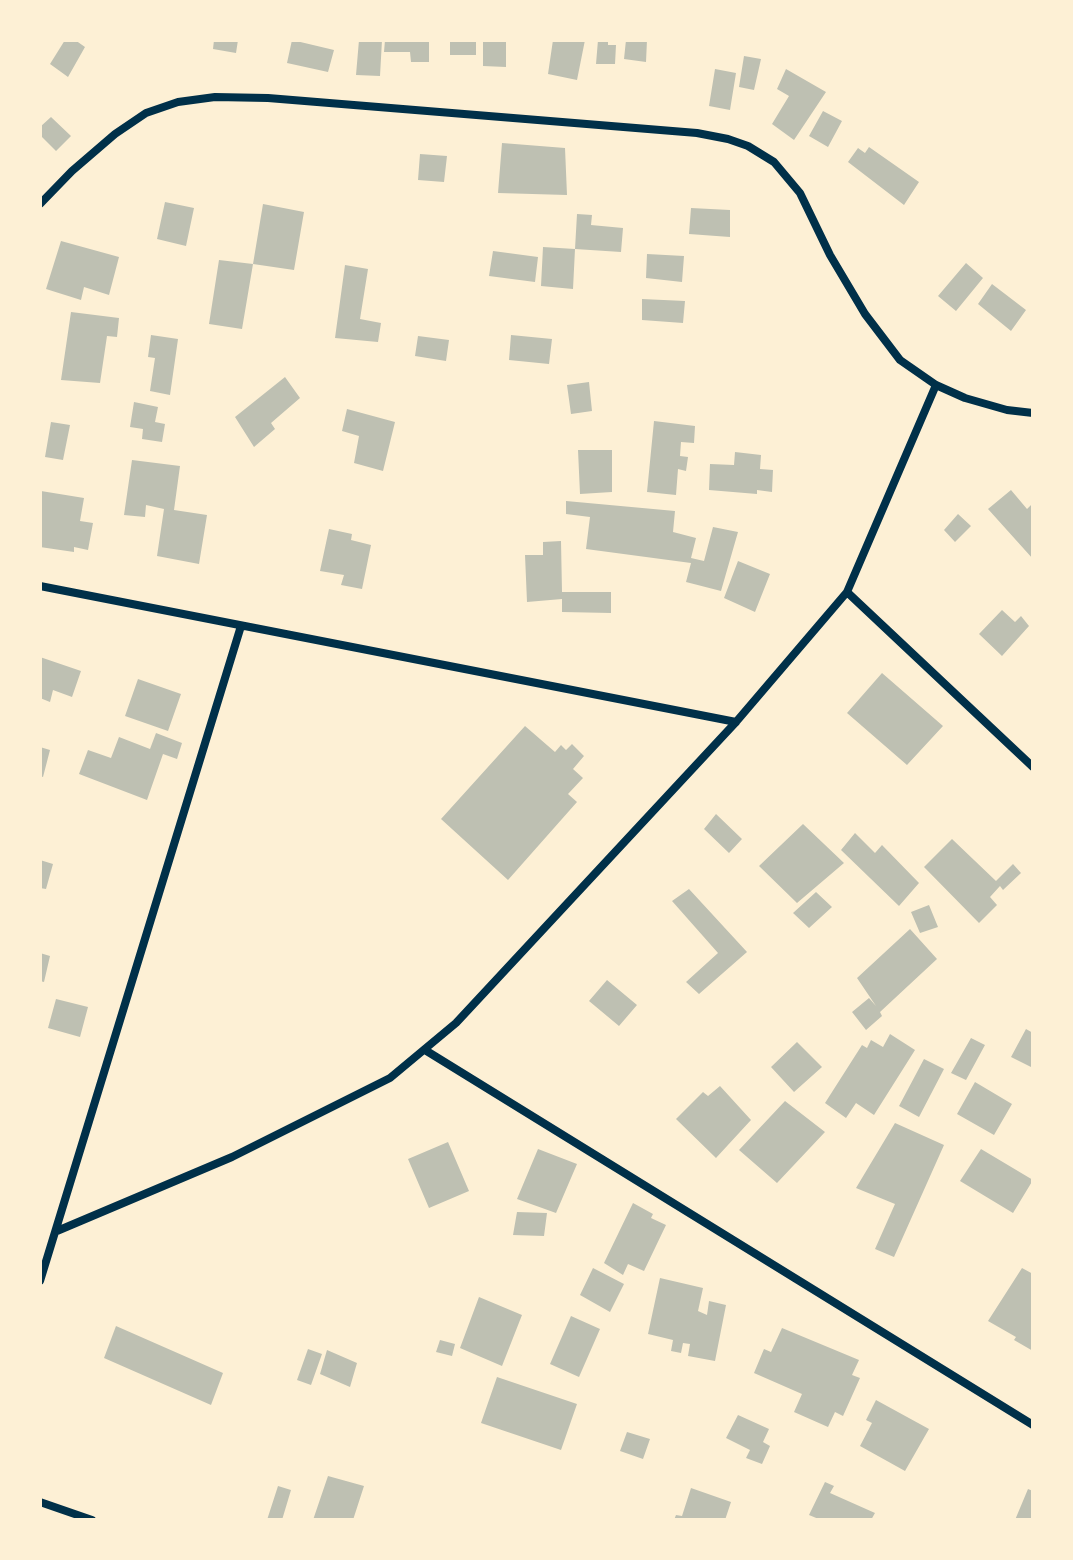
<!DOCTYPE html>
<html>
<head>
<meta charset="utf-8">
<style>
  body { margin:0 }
  #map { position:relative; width:1073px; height:1560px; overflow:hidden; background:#fdf0d5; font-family:"Golos Text",sans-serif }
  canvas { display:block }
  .frame { position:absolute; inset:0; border:42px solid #fdf0d5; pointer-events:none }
</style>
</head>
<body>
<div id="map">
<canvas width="1073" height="1560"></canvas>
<div class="frame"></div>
</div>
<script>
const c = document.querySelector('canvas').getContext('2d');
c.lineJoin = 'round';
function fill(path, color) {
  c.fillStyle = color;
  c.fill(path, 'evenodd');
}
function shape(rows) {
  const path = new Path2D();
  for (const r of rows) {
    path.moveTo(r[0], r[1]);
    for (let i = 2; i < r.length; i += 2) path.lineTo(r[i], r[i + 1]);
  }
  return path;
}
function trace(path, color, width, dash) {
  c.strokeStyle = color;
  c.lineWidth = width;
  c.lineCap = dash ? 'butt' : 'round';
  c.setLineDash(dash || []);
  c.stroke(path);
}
fill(shape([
  [65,40,75,40,85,47,68,77,50,64],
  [214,40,238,40,236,53,213,49],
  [292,40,334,50,328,72,287,63],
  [359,40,382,40,380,76,356,75],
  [385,40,429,40,429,62,411,62,410,52,384,52],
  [450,40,476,40,476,55,450,55],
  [483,40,506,40,506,67,483,66],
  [553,40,585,40,577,80,548,74],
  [598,40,608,40,608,45,616,45,615,64,596,64],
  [626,40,647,40,646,62,624,59],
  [744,56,761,59,754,90,739,87],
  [715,69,736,73,730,110,709,106],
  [786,69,826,92,794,140,772,124,789,96,777,89],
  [823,111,842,121,828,147,809,136],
  [51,117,71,136,56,151,40,135,40,127],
  [502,143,565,148,567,195,498,193],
  [869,147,919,182,904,205,848,162,858,148,865,153],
  [420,154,447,156,444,182,418,180],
  [165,202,194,208,186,246,157,239],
  [263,204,304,212,294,270,253,264],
  [691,208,730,210,730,237,689,234],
  [577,214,592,215,591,225,623,228,621,252,575,249],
  [61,241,119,257,109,295,84,287,81,300,46,289],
  [543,247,575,249,573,289,541,286],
  [493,251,538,257,535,282,489,276],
  [647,254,684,256,682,282,646,278],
  [219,260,253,264,242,329,209,324],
  [966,263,983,278,956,311,938,296],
  [345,265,368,269,360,319,381,323,378,342,335,338],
  [992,284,1026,310,1011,331,978,304],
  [642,299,685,301,683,323,642,320],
  [71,312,119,318,117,337,107,336,100,383,61,380],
  [151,335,178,339,170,395,150,391,155,358,148,357],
  [511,335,552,339,549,364,509,360],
  [418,336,449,340,446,361,415,356],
  [285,377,300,398,271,423,275,429,254,447,235,417],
  [589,382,592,411,571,414,567,385],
  [134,402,158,407,155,422,165,424,162,442,142,439,143,429,130,427],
  [347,409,395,422,383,471,354,463,359,436,342,431],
  [654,421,695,426,694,443,681,442,680,456,688,457,686,471,678,469,676,495,647,492],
  [51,422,70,425,63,460,45,457],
  [578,450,612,450,612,492,580,494],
  [735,452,761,455,760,469,773,470,772,492,757,490,757,494,709,490,710,464,734,465],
  [132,460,180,466,174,510,207,515,199,564,157,556,164,509,146,505,145,517,124,515],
  [1011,490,1027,509,1033,503,1033,559,988,509],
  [41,491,84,498,80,521,93,523,88,550,74,547,74,552,40,547],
  [566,501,675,511,673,532,696,538,691,558,704,561,713,527,738,532,721,591,686,582,691,563,586,549,590,517,566,514],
  [958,514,971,526,955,542,944,530],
  [329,529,352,534,351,540,371,545,362,589,341,585,344,575,320,571],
  [561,541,562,592,611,592,611,613,562,612,562,599,527,602,525,555,543,555,543,542],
  [738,561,770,574,755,612,724,598],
  [1002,610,1015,622,1021,616,1029,626,1002,656,979,634],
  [40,657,81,671,72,697,53,690,50,702,40,698],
  [882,673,943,726,907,765,847,713],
  [138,679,181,694,168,731,125,716],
  [525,726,555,752,561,745,566,750,572,744,584,756,573,769,583,778,568,794,577,802,508,880,441,819],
  [156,733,182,743,177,759,163,754,147,800,79,774,88,750,111,758,119,737,150,749],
  [40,747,50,750,43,777,40,776],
  [716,814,742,839,729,853,704,829],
  [803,824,844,863,797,903,759,866],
  [855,833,875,853,882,845,919,883,899,906,841,850],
  [952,839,996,881,1013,864,1021,873,1003,890,1000,886,990,897,997,905,979,923,924,867],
  [40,860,53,864,46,889,40,888],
  [689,889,747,952,699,994,686,982,718,953,672,901],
  [816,892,832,907,809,928,793,913],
  [929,905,938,927,920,933,911,912],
  [910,929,937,959,880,1012,882,1016,866,1030,852,1012,869,998,876,1006,857,978],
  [40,953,50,956,44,982,40,981],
  [607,980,637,1005,619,1026,589,1001],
  [56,999,88,1007,80,1037,48,1028],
  [1026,1029,1033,1033,1033,1068,1011,1057],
  [890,1034,915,1050,874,1115,856,1103,846,1118,825,1103,862,1045,867,1048,871,1040,883,1047],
  [971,1038,985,1045,966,1080,951,1073],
  [797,1042,822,1067,794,1092,771,1067],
  [924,1059,944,1069,919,1117,899,1106],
  [975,1082,1012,1104,994,1135,957,1114],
  [720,1086,751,1120,716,1158,676,1119,703,1092,708,1096],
  [785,1101,825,1132,777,1183,739,1150],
  [895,1123,944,1145,894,1257,875,1249,895,1204,856,1188],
  [448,1142,469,1191,429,1208,408,1159],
  [538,1149,577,1164,556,1213,517,1199],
  [981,1149,1033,1180,1013,1213,960,1181],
  [633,1203,653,1214,651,1218,666,1225,644,1271,628,1264,623,1275,604,1263],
  [517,1212,547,1213,544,1236,513,1235],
  [593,1268,624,1284,610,1312,580,1295],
  [1022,1268,1033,1274,1033,1351,1014,1340,1016,1337,988,1321],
  [660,1278,703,1288,698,1311,707,1315,709,1301,726,1305,715,1361,688,1356,690,1344,683,1343,681,1353,671,1351,673,1340,648,1334],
  [479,1297,522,1315,502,1366,460,1348],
  [571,1316,600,1329,579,1377,550,1364],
  [116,1326,223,1373,211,1405,104,1358],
  [782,1328,859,1360,852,1375,860,1378,843,1416,835,1412,828,1427,794,1412,802,1394,754,1373,764,1349,771,1352],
  [440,1340,455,1344,452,1356,436,1352],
  [308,1349,322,1354,311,1385,297,1380],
  [327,1350,357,1363,350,1387,320,1374],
  [497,1377,577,1404,561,1450,481,1423],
  [876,1400,929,1429,905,1471,860,1446,872,1423,866,1420],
  [738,1415,769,1429,763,1442,770,1446,762,1464,746,1458,750,1450,726,1438],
  [627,1432,650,1439,643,1459,620,1451],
  [328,1476,364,1486,353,1520,313,1520],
  [825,1482,834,1486,830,1493,875,1513,871,1520,821,1520,809,1515],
  [278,1486,291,1490,282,1520,267,1520],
  [691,1488,731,1502,725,1520,674,1520,676,1515,682,1516],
  [1028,1489,1033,1491,1033,1520,1015,1520]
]), '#bec0b2');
trace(shape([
  [40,204,72,171,115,134,146,113,178,102,215,97,268,98,697,133,728,139,748,146,774,162,800,193,830,255,865,314,900,360,936,385,965,398,1007,410,1033,413],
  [40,586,736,722],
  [847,592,1033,767],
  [425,1050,1033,1425],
  [57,1231,232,1157,390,1078,456,1023,736,722,847,592,936,385],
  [40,1281,241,626],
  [40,1502,92,1520]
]), '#003049', 8);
</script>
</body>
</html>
